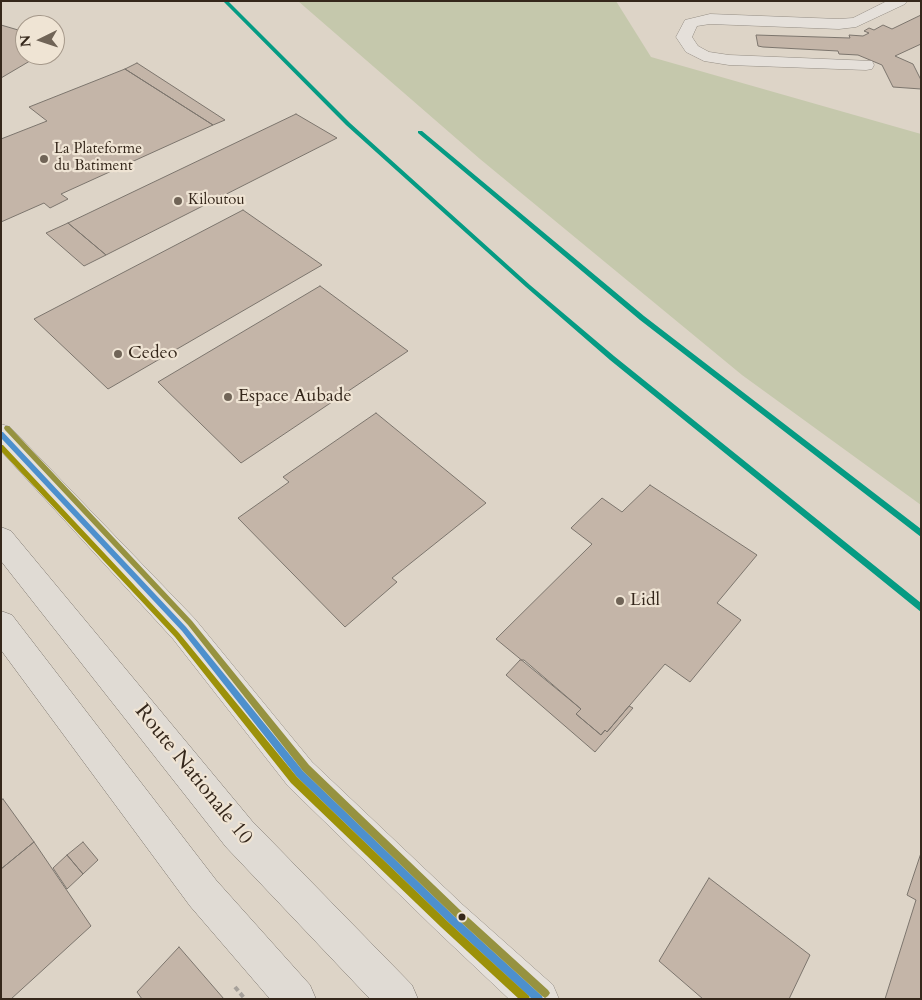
<!DOCTYPE html>
<html>
<head>
<meta charset="utf-8">
<style>
  body { margin:0 }
  #map { position:relative; width:922px; height:1000px; overflow:hidden; background:#ddd4c7; font-family:Cardo,serif }
  canvas { display:block }
  .frame { position:absolute; inset:0; border:2px solid #35271b; pointer-events:none }
  .north { position:absolute; left:15px; top:15px; width:50px; height:50px; box-sizing:border-box; background:#efe4d4; border:1px solid #a5988a; border-radius:50%; rotate:266deg; font-size:14px; font-weight:700; line-height:20px; text-align:center; color:#35271b }
  .north::after { content:''; display:block; margin:auto; width:18px; height:22px; background:#706457; clip-path:polygon(50% 0,100% 100%,50% 72%,0 100%) }
</style>
</head>
<body>
<div id="map">
<canvas width="922" height="1000"></canvas>
<div class="frame"></div>
<div class="north">N</div>
</div>
<script>
const c = document.querySelector('canvas').getContext('2d');
c.lineJoin = 'round';
function fill(path, color) {
  c.fillStyle = color;
  c.fill(path, 'evenodd');
}
function shape(rows) {
  const path = new Path2D();
  for (const r of rows) {
    path.moveTo(r[0], r[1]);
    for (let i = 2; i < r.length; i += 2) path.lineTo(r[i], r[i + 1]);
  }
  return path;
}
function trace(path, color, width, dash) {
  c.strokeStyle = color;
  c.lineWidth = width;
  c.lineCap = dash ? 'butt' : 'round';
  c.setLineDash(dash || []);
  c.stroke(path);
}
function drawText(font, color, halo, rows, align = 'center') {
  c.font = font + ' Cardo,serif';
  c.lineWidth = 4.5;
  c.setLineDash([]);
  c.textBaseline = 'middle';
  c.strokeStyle = halo;
  c.fillStyle = color;
  for (const [text, x, y, turn = 0] of rows) {
    c.save();
    c.translate(x, y);
    c.rotate((+turn || 0) * Math.PI / 180);
    c.textAlign = isNaN(turn) ? turn : align;
    if (halo) c.strokeText(text, 0, 0);
    c.fillText(text, 0, 0);
    c.restore();
  }
}
fill(shape([
  [298,1,616,1,651,57,921,134,921,505,742,375,480,159]
]), '#c5c8ac');
const building = shape([
  [921,15,921,44,895,56,913,64,921,80,921,89,893,87,882,65,858,55,839,54,838,51,763,47,758,46,756,35,850,38,849,35,863,36,869,33,864,31,869,28,874,30,883,25,892,29,921,15],
  [1,25,25,32,25,55,40,55,1,78,1,25],
  [137,63,225,120,213,125,125,69,137,63],
  [125,69,213,125,61,194,68,199,50,208,44,203,1,222,1,139,47,121,29,107,125,69],
  [296,114,337,138,106,255,68,223,296,114],
  [243,210,322,265,108,389,34,319,243,210],
  [68,223,106,255,84,266,46,233,68,223],
  [320,286,408,351,241,463,158,382,320,286],
  [376,413,486,503,392,578,397,582,345,627,238,518,289,482,283,477,376,413],
  [650,485,757,555,717,603,741,620,690,682,665,664,607,732,605,730,601,735,576,714,581,709,496,639,592,544,571,528,602,498,622,512,650,485],
  [520,660,524,660,581,709,576,714,601,735,605,730,607,732,629,706,633,708,595,752,506,675,520,660],
  [3,799,34,842,1,869,1,800,3,799],
  [34,842,91,926,11,999,1,999,1,869,34,842],
  [83,842,98,860,83,874,67,855,83,842],
  [921,853,921,999,885,999,916,900,907,895,921,853],
  [67,855,83,874,67,889,53,868,67,855],
  [709,878,810,955,789,999,703,999,659,961,709,878],
  [179,947,224,999,142,999,137,992,179,947]
]);
fill(building, '#c4b5a8');
trace(building, '#7c756d', 1);
const minor = shape([
  [887,1,907,1,905,4,856,27,839,29,710,24,697,26,692,37,698,46,709,52,729,55,872,61,874,65,872,69,866,70,729,65,704,61,686,52,676,37,685,20,710,14,839,19,853,18,887,1],
  [1,424,10,427,195,619,312,762,463,905,553,985,559,999,509,999,437,931,288,786,173,639,1,451,1,424]
]);
const major = shape([
  [1,527,11,531,252,821,412,985,418,999,370,999,226,847,1,561,1,527],
  [1,611,12,615,216,880,310,985,316,999,270,999,190,906,1,650,1,611]
]);
trace(minor, '#948d84', 1);
trace(major, '#7c756d', 1);
trace(shape([
  [235,987,245,999]
]), '#a6a19b', 4, [5, 3]);
fill(minor, '#e5e0da');
fill(major, '#e0dbd4');
fill(shape([
  [1,432,3,432,186,627,303,771,453,915,542,996,543,999,532,999,447,921,297,777,182,631,1,438,1,432]
]), '#4d90cd');
fill(shape([
  [1,445,3,445,179,633,297,777,447,921,529,996,530,999,519,999,441,927,291,783,175,637,1,451,1,445]
]), '#9c9109');
fill(shape([
  [5,426,9,426,192,621,309,765,459,909,548,990,550,993,548,996,545,998,542,996,453,915,303,771,188,625,5,430,4,428,5,426]
]), '#969240');
fill(shape([
  [223,1,228,1,350,123,530,285,614,356,921,603,921,612,610,360,526,287,346,125,223,1],
  [418,131,422,131,644,316,921,529,921,537,640,320,418,133,418,131]
]), '#059b83');
for (const [x, y, r, color] of [
  [44,159,5,"#706457"],
  [178,201,5,"#706457"],
  [118,354,5,"#706457"],
  [228,397,5,"#706457"],
  [620,601,5,"#706457"],
  [462,917,4.5,"#35271b"]
]) {
  const dot = new Path2D();
  dot.arc(x, y, r, 0, 2 * Math.PI);
  c.fillStyle = color;
  c.fill(dot);
  trace(dot, '#efe4d4', 2);
}
drawText('15px', '#35271b', '#efe4d4', [
  ["La Plateforme",54,150],
  ["du Batiment",54,167],
  ["Kiloutou",188,201]
], 'left');
drawText('18px', '#35271b', '#efe4d4', [
  ["Cedeo",128,354],
  ["Espace Aubade",238,397],
  ["Lidl",630,601]
], 'left');
drawText('21px', '#35271b', '#efe4d4', [
  ["Route Nationale 10",193,775,51]
]);
</script>
</body>
</html>
